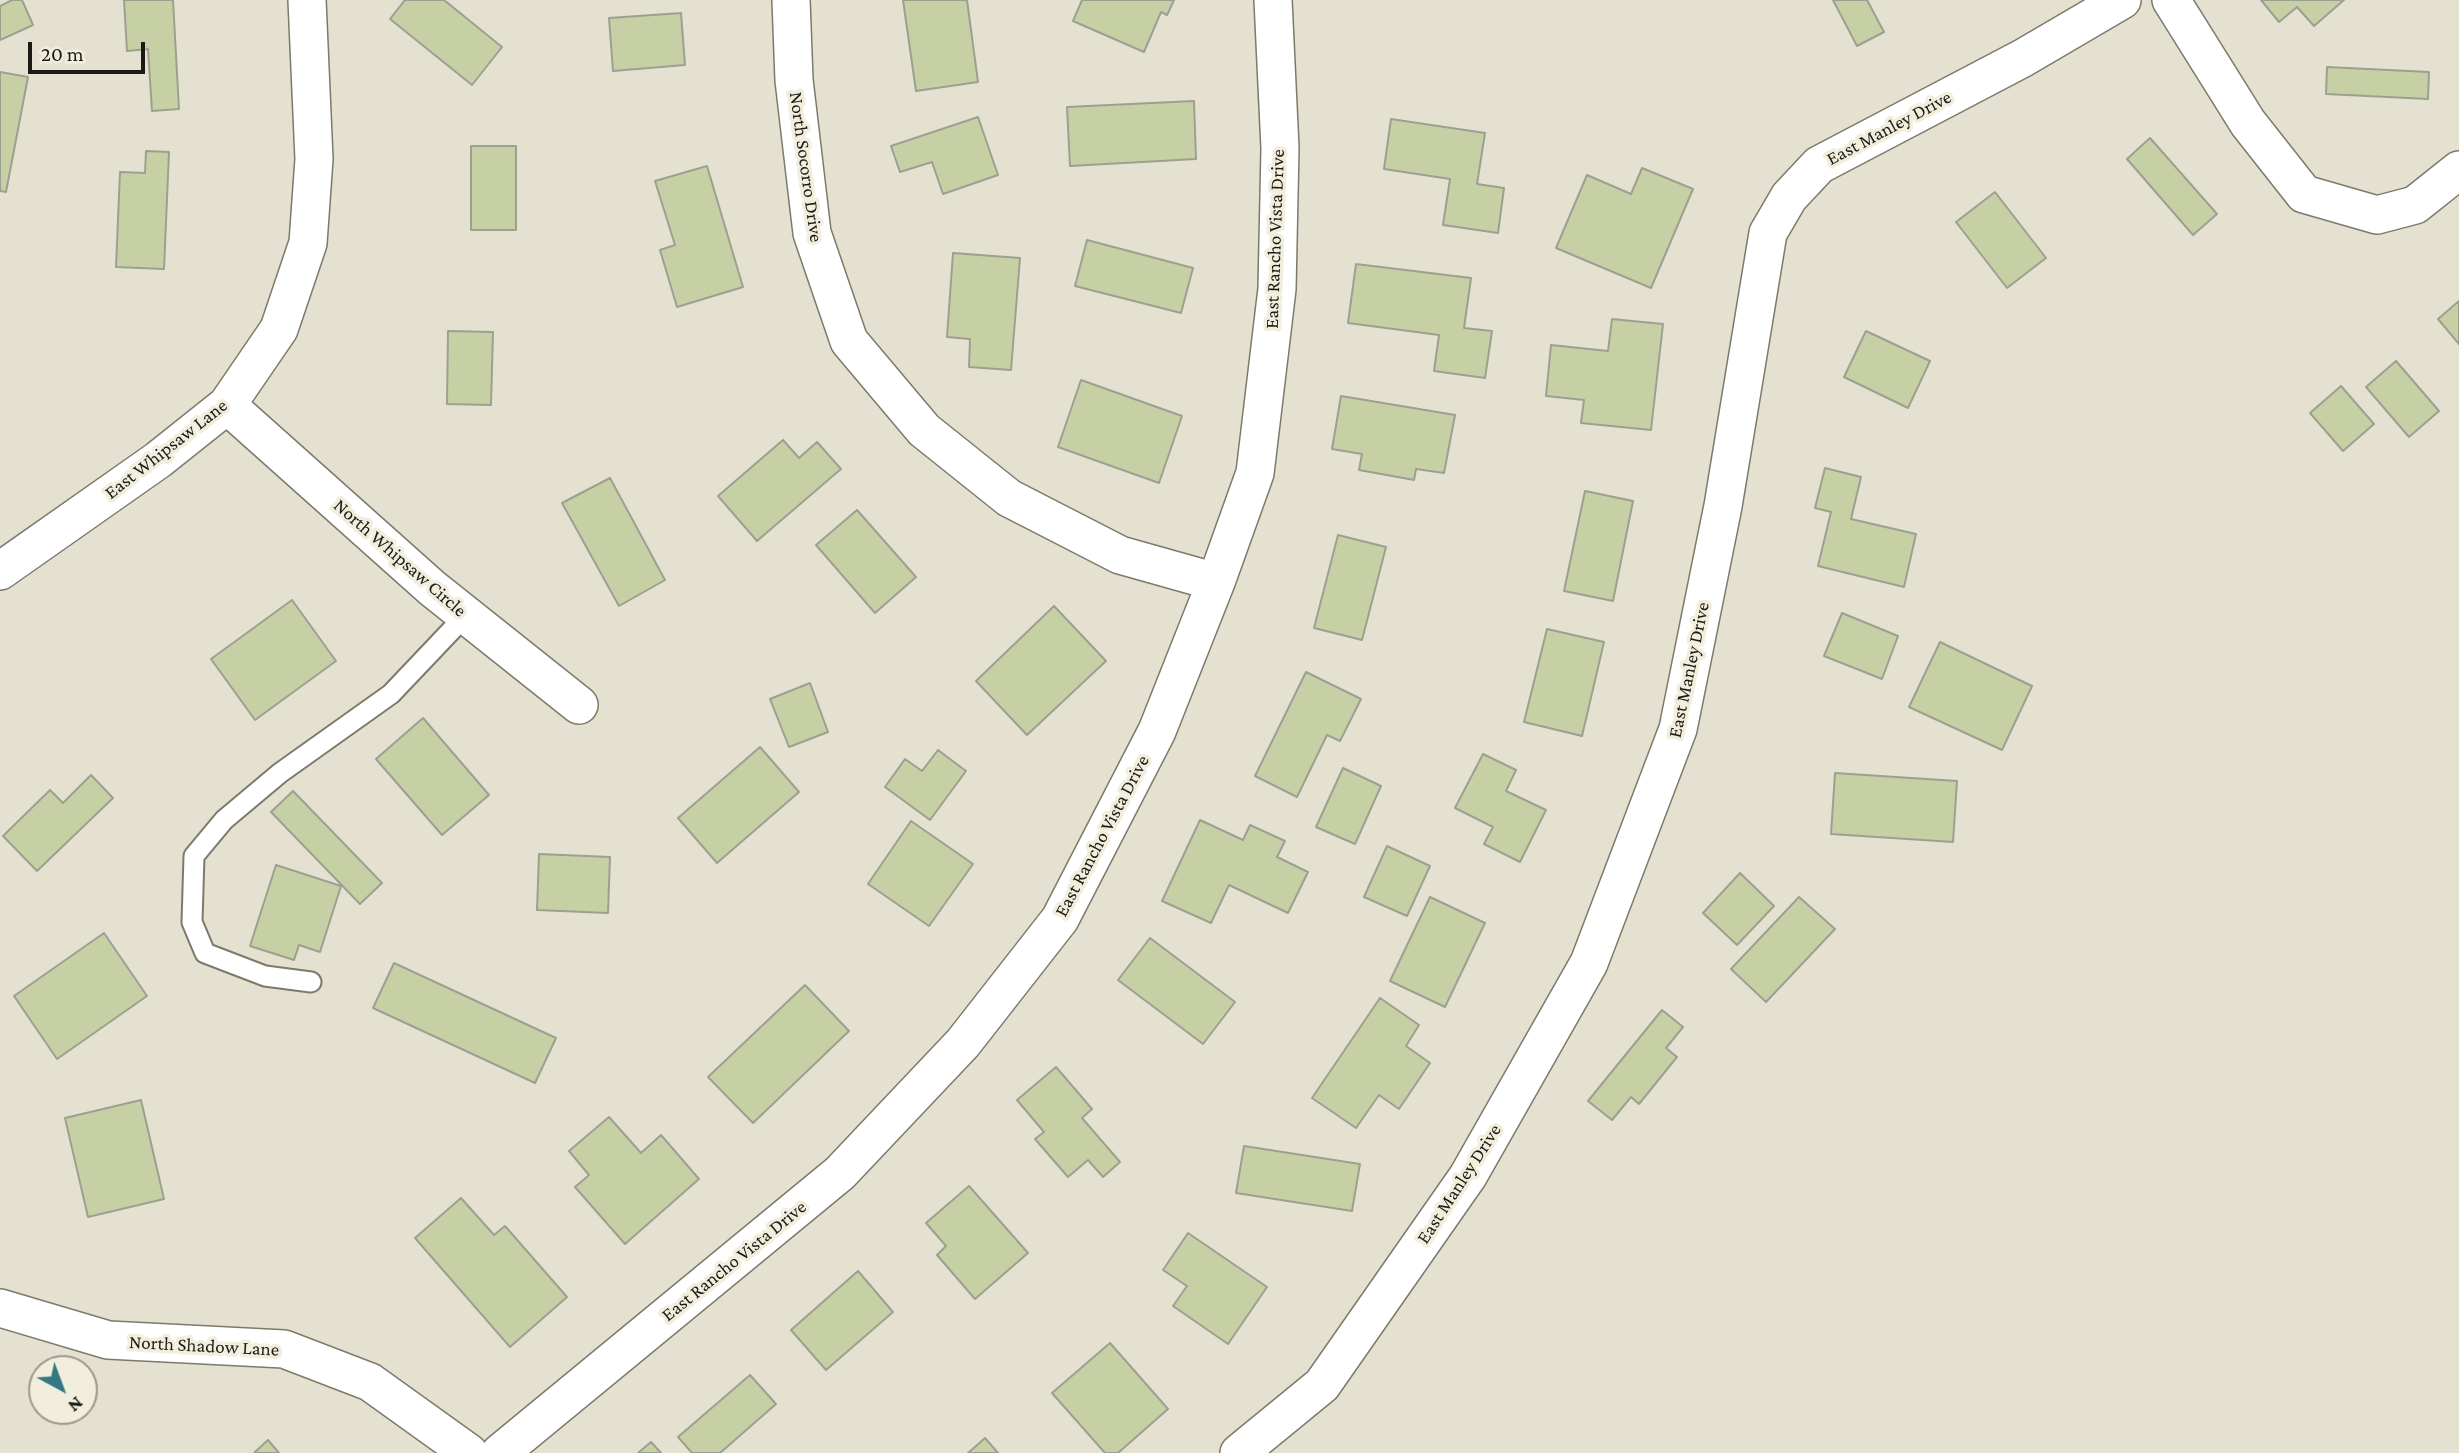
<!DOCTYPE html>
<html>
<head>
<meta charset="utf-8">
<style>
  body { margin:0 }
  #map { position:relative; width:2459px; height:1453px; overflow:hidden; background:#e5e1d1; font-family:"Crimson Pro",serif }
  canvas { display:block }
  .north { position:absolute; left:28px; top:1355px; width:70px; height:70px; box-sizing:border-box; background:#f2eede; border:2px solid #9c998d; border-radius:50%; rotate:139deg; font-size:19px; font-weight:700; line-height:28px; text-align:center; color:#1c1a14 }
  .north::after { content:''; display:block; margin:auto; width:24px; height:32px; background:#327984; clip-path:polygon(50% 0,100% 100%,50% 72%,0 100%) }
  .scale { position:absolute; left:28px; top:42px; width:117px; height:32px; box-sizing:border-box; border:4px solid #1c1a14; border-top:0; padding-left:9px; font-size:21px; line-height:24px; white-space:nowrap; color:#1c1a14; -webkit-text-stroke:5px #f2eede; paint-order:stroke }
</style>
</head>
<body>
<div id="map">
<canvas width="2459" height="1453"></canvas>
<div class="north">N</div>
<div class="scale">20 m</div>
</div>
<script>
const c = document.querySelector('canvas').getContext('2d');
c.lineJoin = 'round';
function fill(path, color) {
  c.fillStyle = color;
  c.fill(path, 'evenodd');
}
function shape(rows) {
  const path = new Path2D();
  for (const r of rows) {
    path.moveTo(r[0], r[1]);
    for (let i = 2; i < r.length; i += 2) path.lineTo(r[i], r[i + 1]);
  }
  return path;
}
function trace(path, color, width, dash) {
  c.strokeStyle = color;
  c.lineWidth = width;
  c.lineCap = dash ? 'butt' : 'round';
  c.setLineDash(dash || []);
  c.stroke(path);
}
function drawText(font, color, halo, rows, align = 'center') {
  c.font = font + ' "Crimson Pro",serif';
  c.lineWidth = 7;
  c.setLineDash([]);
  c.textBaseline = 'middle';
  c.strokeStyle = halo;
  c.fillStyle = color;
  for (const [text, x, y, turn = 0] of rows) {
    c.save();
    c.translate(x, y);
    c.rotate((+turn || 0) * Math.PI / 180);
    c.textAlign = isNaN(turn) ? turn : align;
    if (halo) c.strokeText(text, 0, 0);
    c.fillText(text, 0, 0);
    c.restore();
  }
}
const building = shape([
  [12,0,22,0,33,25,0,40,0,6,12,0],
  [124,0,173,0,179,109,152,111,148,49,127,51,124,0],
  [405,0,444,0,502,47,472,85,390,19,405,0],
  [903,0,967,0,978,82,916,91,903,0],
  [1082,0,1174,0,1167,15,1161,12,1144,52,1073,21,1082,0],
  [1833,0,1867,0,1884,32,1857,46,1833,0],
  [2261,0,2344,0,2314,26,2297,7,2279,22,2261,0],
  [681,13,685,65,613,71,609,18,681,13],
  [2327,67,2429,72,2428,99,2326,94,2327,67],
  [0,72,28,77,6,192,0,191,0,72],
  [1194,101,1196,159,1070,166,1067,107,1194,101],
  [978,117,998,175,943,194,932,162,900,172,891,146,978,117],
  [1391,119,1485,133,1477,184,1504,188,1498,233,1443,225,1450,179,1384,169,1391,119],
  [2150,138,2217,214,2193,235,2127,159,2150,138],
  [471,146,516,146,516,230,471,230,471,146],
  [146,151,169,152,164,269,116,267,120,172,145,173,146,151],
  [707,166,743,287,677,307,660,250,675,245,655,181,707,166],
  [1642,168,1693,189,1651,288,1556,248,1587,175,1631,194,1642,168],
  [1995,192,2046,258,2007,288,1956,222,1995,192],
  [1087,240,1193,268,1181,313,1075,286,1087,240],
  [953,253,1020,258,1011,370,969,367,970,339,947,337,953,253],
  [1356,264,1471,278,1464,328,1492,331,1485,378,1434,371,1439,335,1348,323,1356,264],
  [2459,301,2459,344,2438,319,2459,301],
  [1612,319,1663,324,1651,430,1581,423,1584,400,1546,396,1551,345,1608,351,1612,319],
  [448,331,493,332,491,405,447,404,448,331],
  [1866,331,1930,361,1908,408,1844,377,1866,331],
  [2396,361,2439,411,2409,437,2366,387,2396,361],
  [1081,380,1182,416,1159,483,1058,447,1081,380],
  [2341,386,2374,424,2343,451,2310,413,2341,386],
  [1341,396,1455,415,1444,473,1416,469,1414,480,1359,470,1362,454,1332,449,1341,396],
  [783,440,799,458,817,442,841,469,757,541,718,496,783,440],
  [1825,468,1861,477,1851,519,1916,534,1904,587,1818,566,1831,512,1815,508,1825,468],
  [610,478,665,580,619,606,562,503,610,478],
  [1585,491,1633,501,1613,601,1564,591,1585,491],
  [857,510,916,577,875,613,816,545,857,510],
  [1338,535,1386,547,1362,640,1314,628,1338,535],
  [292,600,336,661,255,720,211,659,292,600],
  [1054,606,1106,661,1027,735,976,681,1054,606],
  [1842,613,1898,636,1882,679,1824,656,1842,613],
  [1547,629,1604,642,1582,736,1524,722,1547,629],
  [1940,642,2032,686,2002,750,1909,707,1940,642],
  [1306,672,1361,699,1340,741,1327,735,1297,797,1255,776,1306,672],
  [810,683,828,732,789,747,770,699,810,683],
  [423,718,489,795,442,835,376,759,423,718],
  [760,747,799,792,717,863,678,818,760,747],
  [938,750,966,771,930,820,885,787,905,759,922,771,938,750],
  [1483,754,1516,770,1506,791,1546,810,1520,862,1484,844,1493,827,1455,808,1483,754],
  [1343,768,1381,786,1355,844,1316,827,1343,768],
  [1835,773,1957,781,1953,842,1831,834,1835,773],
  [91,775,113,798,37,871,3,836,50,790,63,803,91,775],
  [293,791,382,883,360,904,271,812,293,791],
  [1200,820,1243,840,1250,825,1285,841,1277,857,1308,872,1288,913,1229,885,1211,923,1162,901,1200,820],
  [911,821,973,864,929,926,868,884,911,821],
  [1387,846,1430,866,1407,916,1364,897,1387,846],
  [539,854,610,857,608,913,537,910,539,854],
  [276,865,341,886,320,952,299,945,294,960,250,946,276,865],
  [1740,873,1774,906,1737,945,1703,913,1740,873],
  [1430,897,1485,923,1445,1007,1390,981,1430,897],
  [1799,897,1835,929,1766,1002,1731,969,1799,897],
  [104,933,147,996,57,1059,14,996,104,933],
  [1150,938,1235,1002,1203,1044,1118,980,1150,938],
  [394,963,556,1038,535,1083,373,1008,394,963],
  [805,985,849,1031,753,1123,708,1077,805,985],
  [1380,998,1419,1025,1406,1046,1430,1063,1399,1109,1379,1095,1356,1128,1312,1098,1380,998],
  [1662,1010,1683,1027,1666,1048,1677,1057,1639,1104,1631,1097,1612,1120,1588,1101,1662,1010],
  [1056,1067,1092,1109,1082,1118,1120,1162,1103,1177,1088,1160,1068,1177,1035,1139,1044,1132,1017,1100,1056,1067],
  [141,1100,164,1199,88,1217,65,1118,141,1100],
  [609,1117,641,1153,661,1135,699,1179,625,1244,575,1187,589,1175,569,1151,609,1117],
  [1244,1146,1360,1164,1352,1211,1236,1193,1244,1146],
  [969,1186,1028,1253,975,1299,937,1255,946,1246,926,1223,969,1186],
  [461,1198,494,1235,505,1226,567,1297,510,1347,415,1238,461,1198],
  [1188,1233,1267,1287,1228,1344,1173,1306,1187,1286,1163,1270,1188,1233],
  [858,1271,893,1312,826,1370,791,1330,858,1271],
  [1110,1343,1168,1409,1118,1453,1105,1453,1052,1393,1110,1343],
  [750,1375,776,1404,720,1453,692,1453,678,1437,750,1375],
  [985,1438,998,1453,968,1453,985,1438],
  [268,1440,279,1453,254,1453,268,1440],
  [651,1442,661,1453,638,1453,651,1442]
]);
fill(building, '#c7d0a5');
trace(building, '#9da091', 2);
const service = shape([
  [311,982,265,976,205,953,192,922,194,856,224,820,280,773,391,694,466,615]
]);
const minor = shape([
  [791,0,794,80,812,233,849,341,924,430,1009,498,1120,555,1216,582],
  [2171,0,2248,123,2304,194,2377,215,2415,205,2459,170],
  [227,405,432,588,579,705],
  [0,571,158,460,227,405,279,329,308,243,314,159,307,0],
  [0,1308,108,1340,284,1349,370,1382,469,1453],
  [500,1453,840,1173,963,1043,1060,919,1157,731,1216,582,1255,473,1277,289,1280,148,1273,0],
  [1239,1453,1322,1385,1468,1176,1589,963,1678,729,1723,506,1768,233,1789,197,1819,165,2023,58,2122,0]
]);
trace(service, '#7d796b', 23);
trace(minor, '#7d796b', 40);
trace(service, '#fff', 19);
trace(minor, '#fff', 37);
drawText('19px', '#1c1a14', '#f2eede', [
  ["East Manley Drive",1889,128,-28],
  ["North Socorro Drive",806,167,82],
  ["East Rancho Vista Drive",1275,239,-88],
  ["East Whipsaw Lane",166,449,-38],
  ["North Whipsaw Circle",400,558,41],
  ["East Manley Drive",1689,670,-78],
  ["East Rancho Vista Drive",1102,836,-62],
  ["East Manley Drive",1459,1184,-57],
  ["East Rancho Vista Drive",734,1261,-39],
  ["North Shadow Lane",204,1346,3]
]);
</script>
</body>
</html>
